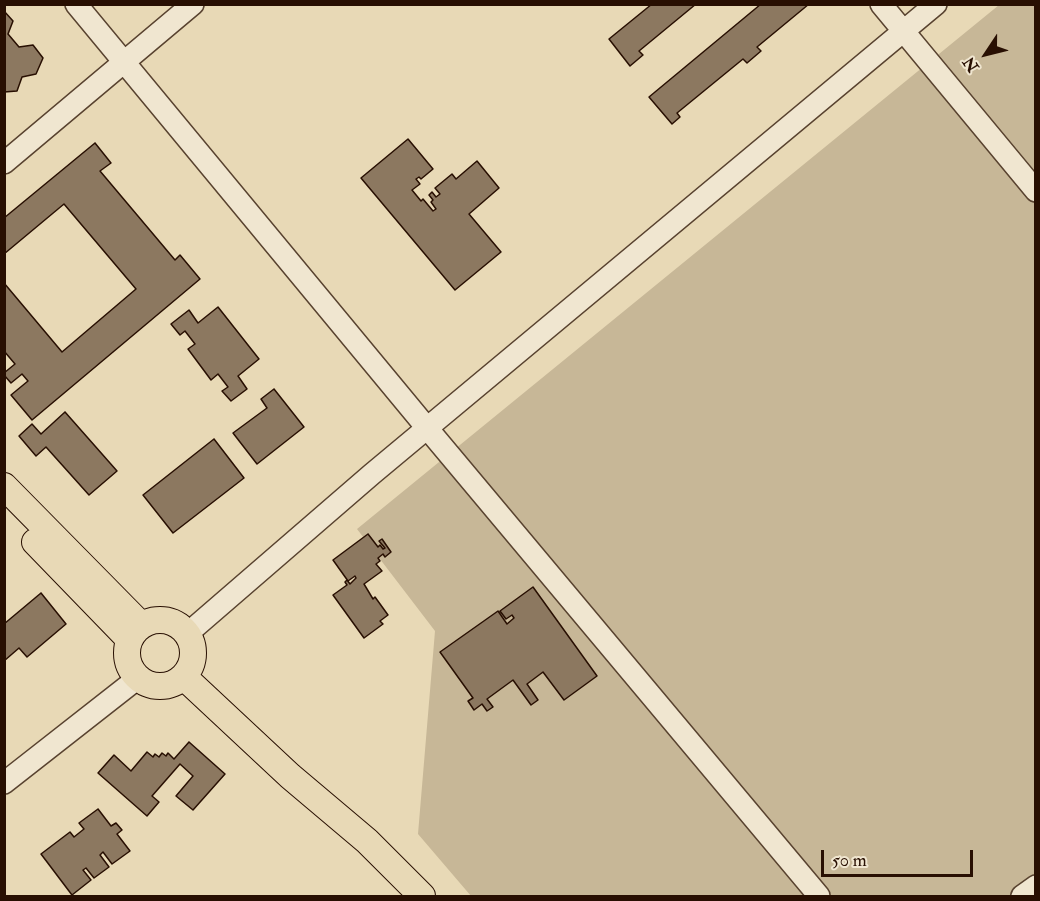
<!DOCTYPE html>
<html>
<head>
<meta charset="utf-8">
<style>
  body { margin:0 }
  #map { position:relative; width:1040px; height:901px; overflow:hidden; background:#e8d9b6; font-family:"IM FELL Double Pica",serif }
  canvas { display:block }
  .frame { position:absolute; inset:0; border:6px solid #280f02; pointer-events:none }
  .north { position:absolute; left:956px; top:24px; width:60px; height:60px; -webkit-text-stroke:4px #f0e6d0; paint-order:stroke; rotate:235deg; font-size:16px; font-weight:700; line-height:24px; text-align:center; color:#280f02 }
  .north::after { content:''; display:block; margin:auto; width:21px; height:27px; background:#280f02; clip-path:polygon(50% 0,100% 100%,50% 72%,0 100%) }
  .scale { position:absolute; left:821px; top:850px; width:152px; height:27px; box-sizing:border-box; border:3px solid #280f02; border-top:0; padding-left:8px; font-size:18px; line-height:21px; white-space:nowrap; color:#280f02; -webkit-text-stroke:4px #f0e6d0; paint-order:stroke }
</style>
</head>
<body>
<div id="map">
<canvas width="1040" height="901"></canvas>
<div class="frame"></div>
<div class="north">N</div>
<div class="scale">50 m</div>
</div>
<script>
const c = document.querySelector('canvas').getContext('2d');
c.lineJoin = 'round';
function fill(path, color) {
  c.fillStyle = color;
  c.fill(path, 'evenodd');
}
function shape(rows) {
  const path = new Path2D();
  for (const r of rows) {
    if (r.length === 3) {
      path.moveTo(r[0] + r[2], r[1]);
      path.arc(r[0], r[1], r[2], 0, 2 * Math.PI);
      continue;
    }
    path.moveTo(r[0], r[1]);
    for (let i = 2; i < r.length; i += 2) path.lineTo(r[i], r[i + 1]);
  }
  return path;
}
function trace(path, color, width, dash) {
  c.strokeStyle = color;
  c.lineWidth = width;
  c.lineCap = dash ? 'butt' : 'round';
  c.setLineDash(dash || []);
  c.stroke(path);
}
fill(shape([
  [999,5,1035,5,1035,896,471,896,418,834,435,631,357,529]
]), '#c7b797');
const building = shape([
  [652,4,696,4,639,51,643,55,630,66,609,39,652,4],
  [761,4,809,4,757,47,761,51,747,63,743,59,677,113,680,117,672,124,649,97,761,4],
  [4,11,13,21,8,34,19,47,33,45,43,58,36,74,22,77,17,91,4,92,4,11],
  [408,139,433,169,421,179,419,177,416,179,420,184,412,190,421,201,423,199,433,211,436,209,431,202,433,200,429,195,432,192,436,197,440,194,435,188,452,174,456,179,477,161,499,188,469,214,501,252,455,290,361,178,408,139],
  [95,143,111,163,100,171,175,260,180,255,200,279,32,420,11,395,28,381,22,374,11,383,4,375,4,373,15,364,4,351,4,283,62,352,136,289,64,204,4,254,4,218,95,143],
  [218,307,259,359,238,376,247,389,231,401,222,391,228,387,218,374,211,380,188,349,195,344,185,331,180,335,171,324,189,310,198,323,218,307],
  [274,389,304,427,257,464,233,433,267,408,261,399,274,389],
  [65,412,117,471,89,495,46,447,36,456,19,436,32,424,41,434,65,412],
  [214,439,244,478,173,533,143,495,214,439],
  [368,534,378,547,380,545,383,549,385,548,379,541,382,539,391,552,385,557,383,554,378,558,380,561,376,564,382,571,364,584,373,599,375,597,388,615,380,621,383,624,364,638,333,595,347,585,345,582,347,580,350,584,356,578,355,576,348,581,333,560,368,534],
  [533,587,597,676,564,700,543,672,527,684,538,700,531,705,513,680,487,699,493,707,487,711,482,704,474,710,468,701,473,698,440,652,498,611,507,624,514,618,512,615,506,619,500,611,533,587],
  [41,593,66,624,27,657,19,648,4,661,4,624,41,593],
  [189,742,225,774,193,810,176,796,193,776,180,764,152,796,159,802,147,816,98,773,114,755,131,771,147,752,153,757,155,754,159,757,162,753,166,756,168,753,174,759,189,742],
  [98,809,111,826,116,823,122,830,117,834,130,851,112,864,103,852,100,855,109,867,94,878,86,868,83,870,91,880,72,895,41,854,70,832,74,837,84,829,79,823,98,809]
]);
fill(building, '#8c7860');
trace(building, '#280f02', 1.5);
const minor = shape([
  [76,4,427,428,819,896],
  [881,4,1036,191],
  [4,163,193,4],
  [187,634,372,474,936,4],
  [4,783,138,678],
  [1022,896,1036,886]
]);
const major = shape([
  [4,486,141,625],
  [35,542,129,639],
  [160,653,33],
  [184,677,290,776,367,841,422,896]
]);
trace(minor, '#58422f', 24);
trace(major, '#280f02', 28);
trace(minor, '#f0e6d0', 21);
trace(major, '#e8d9b6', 26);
</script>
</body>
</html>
